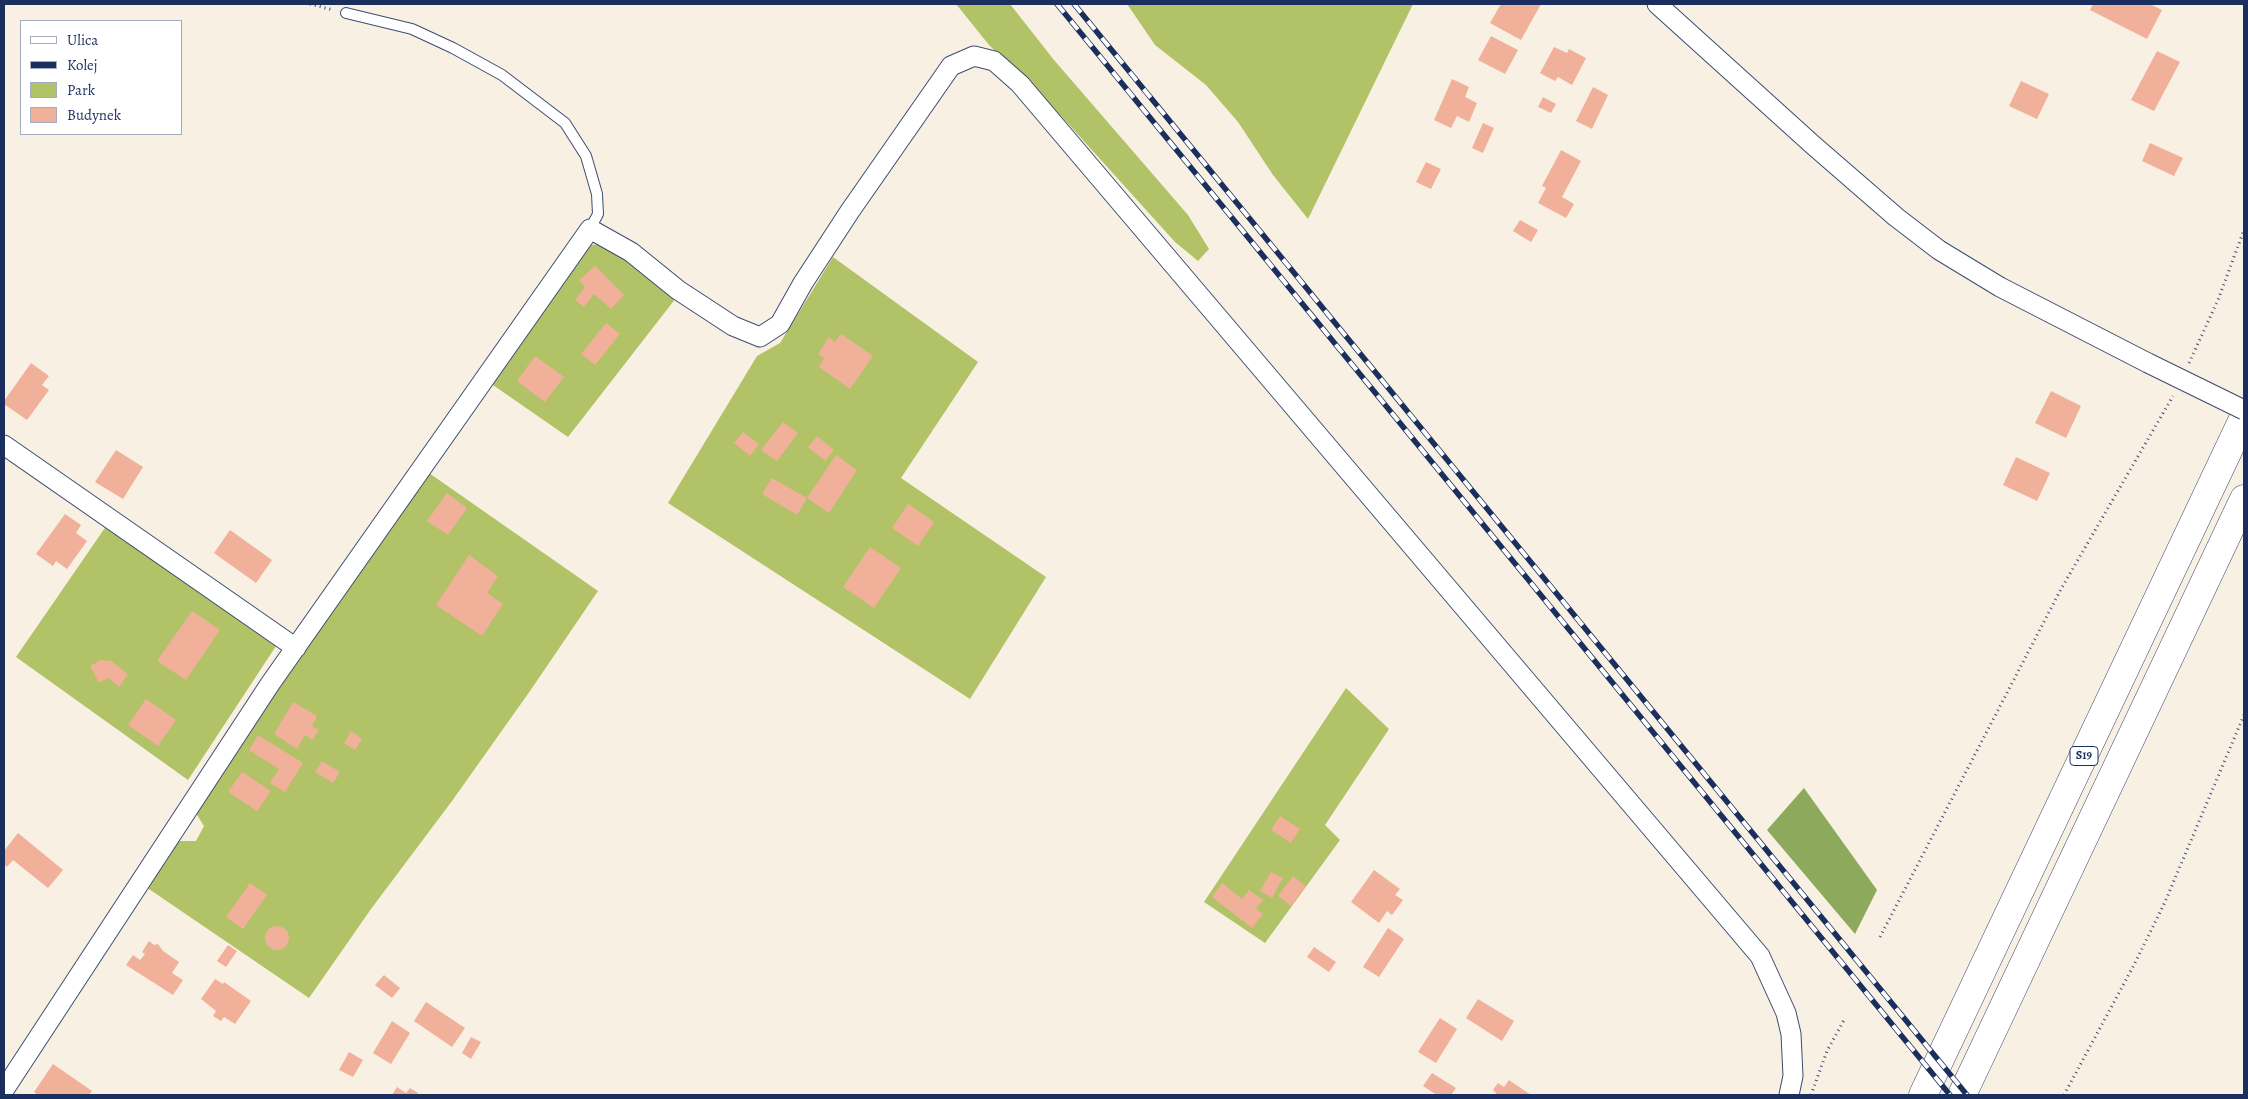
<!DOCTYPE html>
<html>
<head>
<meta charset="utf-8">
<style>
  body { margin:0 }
  #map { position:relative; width:2248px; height:1099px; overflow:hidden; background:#f8f0e2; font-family:Alegreya,serif }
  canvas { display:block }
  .frame { position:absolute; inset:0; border:5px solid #1b2f5e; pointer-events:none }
  .legend { position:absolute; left:20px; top:20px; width:162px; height:115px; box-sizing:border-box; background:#fff; border:1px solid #a4acbf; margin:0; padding:6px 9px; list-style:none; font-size:15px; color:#1b2f5e }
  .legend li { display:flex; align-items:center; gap:10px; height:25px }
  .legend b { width:25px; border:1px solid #a4acbf }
</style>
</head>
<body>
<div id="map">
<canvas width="2248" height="1099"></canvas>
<div class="frame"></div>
<ul class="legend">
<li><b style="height:6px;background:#fff"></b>Ulica</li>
<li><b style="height:6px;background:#1b2f5e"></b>Kolej</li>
<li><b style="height:14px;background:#b2c367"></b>Park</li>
<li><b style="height:14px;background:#f1b099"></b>Budynek</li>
</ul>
</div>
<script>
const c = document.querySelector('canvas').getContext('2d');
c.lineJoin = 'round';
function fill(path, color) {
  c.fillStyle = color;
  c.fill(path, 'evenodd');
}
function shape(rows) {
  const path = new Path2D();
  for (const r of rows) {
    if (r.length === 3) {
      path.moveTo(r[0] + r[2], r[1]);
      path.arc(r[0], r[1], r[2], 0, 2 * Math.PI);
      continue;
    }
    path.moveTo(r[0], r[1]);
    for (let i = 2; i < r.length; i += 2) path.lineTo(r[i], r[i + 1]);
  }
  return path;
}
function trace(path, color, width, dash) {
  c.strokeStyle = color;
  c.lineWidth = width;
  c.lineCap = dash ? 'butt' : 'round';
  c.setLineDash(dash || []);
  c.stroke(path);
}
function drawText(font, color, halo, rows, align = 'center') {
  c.font = font + ' Alegreya,serif';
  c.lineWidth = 4.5;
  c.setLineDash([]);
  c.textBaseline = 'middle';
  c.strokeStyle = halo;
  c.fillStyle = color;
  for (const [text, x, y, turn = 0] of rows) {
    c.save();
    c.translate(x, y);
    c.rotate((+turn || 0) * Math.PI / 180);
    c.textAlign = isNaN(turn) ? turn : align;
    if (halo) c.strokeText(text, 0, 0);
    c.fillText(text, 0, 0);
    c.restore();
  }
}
fill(shape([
  [956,4,1010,4,1054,60,1188,215,1209,249,1198,261,1175,242,1063,118,989,45],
  [1127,4,1413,4,1308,219,1273,175,1238,122,1206,85,1155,45],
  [603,244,625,258,676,298,568,437,490,383,589,245],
  [833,257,978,362,901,478,1046,577,970,699,668,503,757,356,780,343],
  [429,473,598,591,530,691,452,801,371,909,309,998,146,887,174,841,196,841,204,826,194,810,204,793],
  [109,522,278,643,188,780,16,657],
  [1346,688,1389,729,1325,825,1340,840,1265,943,1204,902]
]), '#b2c367');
fill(shape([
  [1804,788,1877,890,1855,934,1767,830]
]), '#8da95c');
fill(shape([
  [1501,4,1541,4,1521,40,1490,23],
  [2093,4,2150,4,2162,10,2147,39,2090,10],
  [1491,36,1518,50,1505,74,1478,60],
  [1554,47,1567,53,1569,49,1586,58,1572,85,1558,77,1555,81,1540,73],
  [2157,51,2180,62,2154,111,2131,100],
  [1452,79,1469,87,1465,97,1477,103,1469,122,1457,116,1451,128,1434,120],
  [2021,81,2049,94,2037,119,2009,106],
  [1593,87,1608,95,1592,129,1576,121],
  [1543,97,1556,104,1551,113,1538,107],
  [1483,123,1494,128,1483,153,1472,148],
  [2150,143,2183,158,2174,176,2142,161],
  [1561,150,1581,161,1562,197,1574,204,1566,218,1538,203,1546,188,1542,186],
  [1426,162,1441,169,1431,189,1416,182],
  [1520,220,1538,230,1531,242,1513,231],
  [595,266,624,295,611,309,594,294,584,307,575,300,585,287,579,280],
  [606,323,620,334,595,365,581,354],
  [841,334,873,356,850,389,819,367,824,358,818,354,829,337,835,342],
  [535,356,564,377,545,402,517,381],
  [31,363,49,376,42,385,49,390,27,420,4,404,4,401],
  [2051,391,2081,406,2066,438,2035,423],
  [783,422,798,433,777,461,761,450],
  [743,432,759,444,750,456,734,443],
  [817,436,834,450,825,461,808,447],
  [116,450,143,467,123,499,95,482],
  [836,455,857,470,829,513,807,498],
  [2016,457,2050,473,2037,501,2003,485],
  [772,478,807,498,797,515,762,494],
  [447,493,467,508,448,535,427,521],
  [908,504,934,522,918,546,892,528],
  [65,514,81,525,76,533,87,541,67,569,56,561,53,566,36,554],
  [230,530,272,560,256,583,214,553],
  [870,547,901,568,874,608,843,587],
  [469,555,498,576,487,593,503,604,482,636,436,605],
  [192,611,220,630,186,680,157,661],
  [101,660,111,661,128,674,119,687,108,678,99,683,90,666],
  [146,699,176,720,158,746,128,725],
  [293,702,317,716,312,726,319,730,312,740,305,735,297,749,274,734],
  [351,731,362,739,355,750,344,743],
  [258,735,303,763,285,792,270,783,279,769,249,750],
  [322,761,340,772,333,783,315,772],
  [242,772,271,791,257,811,228,792],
  [1280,816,1300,829,1291,843,1271,830],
  [18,833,63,870,48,888,13,860,7,867,4,864,4,851],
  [1374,870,1400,889,1395,895,1403,900,1392,915,1387,911,1379,923,1351,902],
  [1271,872,1283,878,1272,898,1260,891],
  [1293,876,1306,886,1291,906,1278,896],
  [250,883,267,895,243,929,226,917],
  [1222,883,1242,899,1249,890,1263,900,1256,909,1263,914,1252,928,1212,897],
  [277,938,12],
  [1388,928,1404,939,1379,977,1363,967],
  [149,941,154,945,158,944,163,951,179,962,172,973,183,980,173,995,126,965,133,955,140,960,145,954,142,952],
  [228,945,237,951,226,967,217,961],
  [1314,947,1336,962,1329,972,1307,957],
  [384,975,400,988,392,998,375,985],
  [215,979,223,984,224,982,251,1001,235,1024,224,1017,221,1021,213,1016,216,1011,201,999],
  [1478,999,1514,1021,1502,1041,1466,1018],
  [426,1002,465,1028,452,1047,414,1021],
  [1440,1018,1457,1029,1436,1063,1418,1052],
  [392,1021,410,1033,391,1064,373,1053],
  [471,1037,481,1042,471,1059,462,1053],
  [349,1052,363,1060,353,1077,339,1070],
  [53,1064,92,1091,89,1095,38,1095,34,1092],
  [1432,1073,1456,1088,1451,1095,1437,1095,1423,1086],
  [1509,1080,1531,1095,1498,1095,1493,1090,1498,1083,1504,1087],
  [397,1087,406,1093,410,1088,418,1093,417,1095,392,1095]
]), '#f1b099');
const service = shape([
  [346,13,412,29,453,48,502,75,565,123,586,156,597,194,598,214,590,229]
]);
const minor = shape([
  [1657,4,1813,145,1896,217,1939,250,2000,287,2148,363],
  [4,445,296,648],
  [4,1090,270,684,590,229,631,252,678,290,733,326,760,337,780,324,803,283,850,211,951,66,974,56,994,61,1020,84,1760,956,1786,1013,1791,1034,1793,1076,1789,1095]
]);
const motorway = shape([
  [1923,1095,2244,417],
  [1962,1095,2244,499]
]);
trace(service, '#3c4c72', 12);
trace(minor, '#3c4c72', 21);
trace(motorway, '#3c4c72', 29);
trace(shape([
  [310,4,333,10],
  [2189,363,2218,300,2244,230],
  [1880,937,2061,589,2173,396],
  [1811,1095,1827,1051,1844,1020],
  [2064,1095,2135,963,2165,902,2244,715]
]), '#3c4c72', 3, [1, 4]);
trace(service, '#fff', 10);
trace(minor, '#fff', 19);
trace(motorway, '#fff', 28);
const rail = shape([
  [1057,4,1950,1095],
  [1074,4,1967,1095]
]);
trace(rail, '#1b2f5e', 5.5);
trace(rail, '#fff', 4, [11]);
const minorBridge = shape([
  [2148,363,2244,410]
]);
trace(minorBridge, '#3c4c72', 21, []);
trace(minorBridge, '#fff', 19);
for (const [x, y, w] of [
  [2084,756,28]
]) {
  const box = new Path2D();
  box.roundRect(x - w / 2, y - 9.5, w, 19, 4);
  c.fillStyle = '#fff';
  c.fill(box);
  trace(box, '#1b2f5e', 1);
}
drawText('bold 12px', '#1b2f5e', null, [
  ["S19",2084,756]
]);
</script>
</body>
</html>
